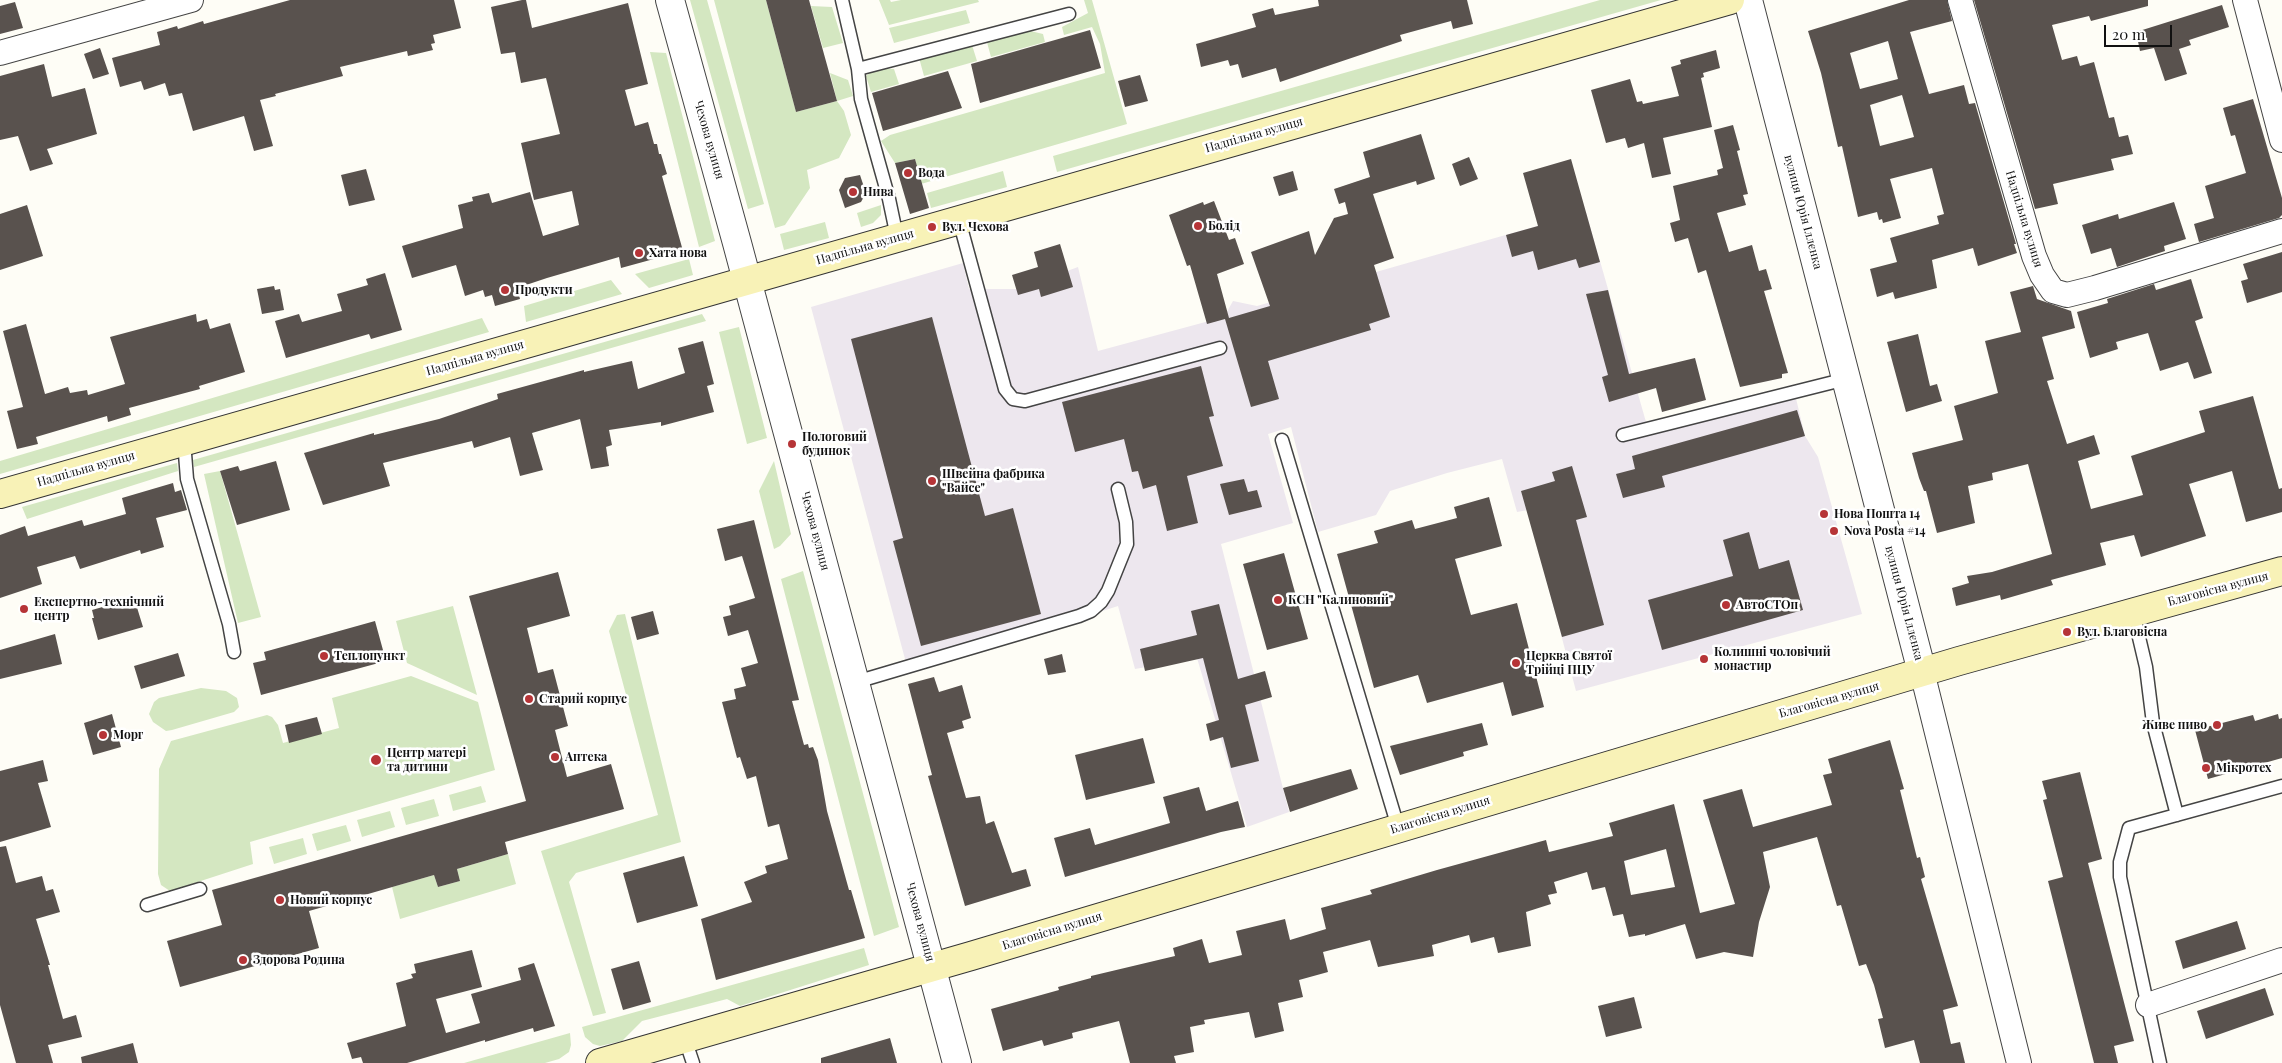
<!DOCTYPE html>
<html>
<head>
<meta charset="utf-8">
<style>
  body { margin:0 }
  #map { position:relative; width:2282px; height:1063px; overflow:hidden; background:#fefdf6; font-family:"Playfair Display",serif }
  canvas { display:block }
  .scale { position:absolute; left:2104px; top:25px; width:68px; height:22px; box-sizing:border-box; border:2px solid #111; border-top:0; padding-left:6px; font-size:15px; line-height:18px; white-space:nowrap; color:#111; -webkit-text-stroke:4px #fff; paint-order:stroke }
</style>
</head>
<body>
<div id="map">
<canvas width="2282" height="1063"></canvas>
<div class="scale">20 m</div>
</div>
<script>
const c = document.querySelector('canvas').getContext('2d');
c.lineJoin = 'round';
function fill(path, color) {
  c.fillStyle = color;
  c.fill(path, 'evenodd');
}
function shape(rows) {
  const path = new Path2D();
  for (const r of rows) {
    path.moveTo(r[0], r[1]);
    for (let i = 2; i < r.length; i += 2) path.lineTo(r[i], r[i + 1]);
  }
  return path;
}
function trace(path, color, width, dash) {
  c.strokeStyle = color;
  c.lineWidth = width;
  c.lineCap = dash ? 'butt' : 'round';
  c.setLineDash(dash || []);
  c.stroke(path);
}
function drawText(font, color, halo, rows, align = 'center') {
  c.font = font + ' "Playfair Display",serif';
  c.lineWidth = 5;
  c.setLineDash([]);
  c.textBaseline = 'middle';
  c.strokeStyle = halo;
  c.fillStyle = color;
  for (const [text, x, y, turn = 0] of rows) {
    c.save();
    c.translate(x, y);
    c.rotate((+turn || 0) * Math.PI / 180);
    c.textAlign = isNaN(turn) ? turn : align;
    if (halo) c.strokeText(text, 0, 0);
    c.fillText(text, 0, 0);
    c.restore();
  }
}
fill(shape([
  [1586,212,1646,422,1793,386,1805,436,1818,457,1862,614,1576,691,1528,510,1517,512,1502,459,1447,473,1390,491,1376,515,1318,532,1291,427,1268,434,1293,523,1221,544,1289,812,1247,827,1197,658,1135,669,1118,606,909,674,811,307,963,263,969,289,1018,289,1078,267,1098,351,1224,317,1233,301,1257,306]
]), '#ede7ee');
fill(shape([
  [690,0,707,0,764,204,748,209],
  [714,0,766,0,796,112,837,101,830,73,848,80,853,96,837,101,844,111,851,135,839,158,807,170,810,188,785,225,775,228],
  [879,0,890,0,891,2,901,0,978,0,979,2,889,25],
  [1084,0,1092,0,1127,124,921,184,915,159,895,163,881,141,890,135,1105,73,1100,44,1092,27,1064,35,1062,27,1088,13],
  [1600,0,1661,0,1057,172,1053,156],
  [811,6,832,7,843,43,823,48],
  [966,10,970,23,894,43,889,28],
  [1018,28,1043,34,1045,42,991,57,985,35],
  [972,45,977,61,924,76,918,54],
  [650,52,666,53,715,241,699,247],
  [876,68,894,69,899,84,871,92,866,76],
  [1003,171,1007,187,931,208,927,193],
  [881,205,881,215,873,223,861,227,857,213],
  [825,222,829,238,784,250,780,234],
  [689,259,693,275,649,288,635,274],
  [611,280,622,294,526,322,524,306],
  [702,314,706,321,194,467,193,460],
  [482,318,489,332,0,474,0,461],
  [739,327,767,438,747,444,719,332],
  [774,461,791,534,780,546,774,549,759,491],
  [177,463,178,471,27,519,22,507],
  [220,471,261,617,238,623,204,474],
  [803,571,899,927,874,936,781,579],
  [453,606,477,695,407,663,396,621],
  [625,614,681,842,576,873,569,882,606,1013,593,1016,541,851,658,815,609,631,617,615],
  [411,676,478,702,495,770,250,842,253,864,170,891,161,885,158,874,159,769,171,741,267,715,272,717,278,725,283,743,339,728,332,698],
  [201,688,226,691,237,698,239,707,234,712,172,730,166,731,153,722,149,714,154,702,159,698],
  [481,786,486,802,453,811,449,795],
  [434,799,439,816,406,825,401,808],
  [390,811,395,827,362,837,357,820],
  [346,825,351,841,317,851,312,834],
  [303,838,307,854,274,864,269,847],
  [508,854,516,884,400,919,392,887,434,875,438,887,460,881,457,869],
  [864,948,869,965,740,1006,727,999,642,1021,622,1041,600,1046,593,1044,585,1037,582,1027],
  [570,1033,571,1045,569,1052,559,1059,545,1063,464,1063]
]), '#d4e7c1');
fill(shape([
  [290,0,454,0,461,28,433,35,435,43,431,44,433,50,408,56,407,51,340,67,343,76,275,94,276,96,260,100,273,146,254,151,244,116,193,131,182,93,169,96,165,83,144,90,141,81,120,87,112,58,160,45,157,32,177,26,178,29,203,21,204,24],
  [522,0,526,0,532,28,628,3,648,84,625,90,635,126,648,122,654,144,657,144,659,154,661,154,667,174,662,176,683,251,621,268,619,257,547,278,517,288,520,299,495,306,492,295,485,297,483,290,465,296,456,265,412,278,402,246,463,228,458,205,473,201,472,197,489,193,492,203,530,192,543,236,579,225,572,191,534,200,521,143,560,134,546,78,521,83,515,52,501,54,491,7],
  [766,0,809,0,837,101,796,112],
  [1318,0,1467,0,1473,24,1453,29,1451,21,1400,35,1402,41,1280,82,1276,68,1242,78,1238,64,1230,66,1228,60,1201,67,1196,44,1256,27,1252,14,1273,8,1275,15,1319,6],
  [1909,0,1947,0,1952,21,1910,32,1929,94,1964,85,1969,104,1975,103,2016,244,2014,244,2017,253,1978,266,1973,248,1932,260,1937,288,1895,299,1893,292,1877,297,1870,269,1897,262,1890,238,1939,224,1937,216,1944,214,1932,168,1890,179,1901,218,1883,223,1882,219,1879,220,1877,212,1858,217,1842,146,1838,147,1821,73,1808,31],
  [1888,41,1898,79,1860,89,1850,53],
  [1902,95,1914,137,1880,146,1870,105],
  [1974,0,2148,0,2148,6,2091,21,2089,16,2052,25,2062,60,2077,56,2080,66,2094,62,2109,118,2114,117,2119,137,2128,135,2133,154,2111,159,2114,170,2053,184,2058,204,2035,209],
  [15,2,23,28,0,34,0,6],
  [2222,5,2229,27,2189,40,2191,45,2179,49,2187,74,2165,81,2154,48,2140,51,2136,32],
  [1090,30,1101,68,980,103,971,64],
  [100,48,109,74,93,79,84,54],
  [1716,50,1720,68,1703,73,1704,77,1701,78,1712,127,1663,138,1671,174,1652,178,1644,143,1628,148,1625,138,1606,143,1591,90,1630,79,1637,102,1642,101,1643,104,1679,96,1671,67,1681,64,1680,60],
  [44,64,52,97,85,88,97,134,47,149,53,164,30,171,18,136,0,140,0,76],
  [948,71,962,108,883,131,872,93],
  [1140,75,1148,101,1125,107,1118,81],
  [2253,99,2282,198,2282,215,2279,218,2199,242,2194,224,2214,218,2205,186,2246,173,2235,135,2231,136,2223,108],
  [1733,125,1740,150,1737,151,1748,194,1743,195,1746,205,1717,213,1729,252,1752,245,1759,271,1766,269,1772,289,1764,291,1788,373,1782,374,1782,378,1740,387,1706,270,1698,273,1688,238,1675,242,1670,223,1680,220,1673,186,1718,175,1717,170,1723,168,1714,130],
  [1421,134,1435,179,1417,185,1416,181,1373,194,1394,258,1374,265,1390,317,1369,324,1371,330,1268,361,1279,399,1251,407,1225,319,1207,324,1190,265,1187,266,1169,215,1203,202,1204,205,1214,201,1229,240,1235,238,1244,264,1217,274,1229,318,1270,306,1251,252,1309,231,1315,255,1334,218,1348,214,1345,202,1339,204,1334,189,1370,177,1363,152],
  [1469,157,1478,179,1460,186,1452,164],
  [915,159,929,208,910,214,895,163],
  [1571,159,1600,262,1579,268,1576,259,1538,270,1533,251,1512,257,1506,235,1538,226,1523,173],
  [366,169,375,200,349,206,341,175],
  [1293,171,1298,190,1279,196,1273,177],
  [860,175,866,193,861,202,845,208,839,190,845,178],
  [2174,202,2186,239,2164,246,2165,251,2117,267,2111,248,2091,254,2082,225,2118,214,2119,219],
  [27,205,43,256,0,270,0,214],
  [1060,244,1073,287,1041,297,1039,289,1018,295,1012,275,1038,267,1034,252],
  [2282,252,2282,292,2247,303,2241,281,2248,279,2243,264],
  [385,273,402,330,371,339,369,334,286,358,275,321,299,314,302,322,342,311,337,294,368,285,366,279],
  [2191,279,2203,318,2195,321,2212,373,2194,379,2188,362,2160,371,2148,333,2116,342,2118,349,2090,358,2077,312,2108,303,2107,299,2154,284,2156,290],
  [274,286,275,290,280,289,284,310,262,314,257,289],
  [2033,286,2037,299,2071,311,2075,328,2042,337,2054,379,2047,381,2067,444,2094,435,2100,454,2078,461,2091,509,2143,495,2131,456,2205,432,2199,411,2253,396,2279,489,2282,488,2282,512,2246,522,2232,471,2189,484,2206,536,2141,557,2134,535,2100,543,2106,565,2051,580,2053,585,2001,600,2000,595,1956,606,1952,588,1969,583,1967,576,1992,572,2052,554,2028,464,1992,473,1993,480,1968,486,1975,523,1937,533,1926,491,1924,491,1919,478,1912,453,1963,440,1954,406,1998,393,1985,341,2021,332,2010,292],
  [1608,290,1629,374,1695,358,1706,400,1662,412,1656,388,1609,402,1602,377,1608,375,1586,294],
  [196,314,197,322,207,319,210,329,230,323,245,372,199,386,200,389,129,408,131,415,108,422,107,416,36,437,38,444,17,449,7,411,23,407,3,331,26,324,45,394,68,387,70,393,87,390,88,395,125,384,110,337],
  [932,317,985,516,1013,508,1041,614,921,646,893,541,903,538,851,339],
  [1918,334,1930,386,1937,384,1942,401,1906,412,1887,342],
  [703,341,714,384,707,386,714,412,661,426,661,422,609,430,612,445,606,447,609,466,591,469,580,419,532,433,543,470,520,476,510,437,474,448,472,441,383,463,390,486,323,505,304,453,374,433,374,435,439,419,498,399,497,394,584,370,584,372,632,361,638,389,685,373,678,348],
  [1201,366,1214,416,1209,417,1223,466,1187,476,1198,523,1167,531,1156,485,1143,489,1138,471,1132,472,1124,439,1075,452,1062,402],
  [1797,410,1805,436,1662,476,1665,487,1623,498,1616,474,1635,469,1632,456],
  [276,461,290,510,237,525,220,471,238,466,240,471],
  [1572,466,1587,517,1576,520,1604,625,1562,637,1521,491,1555,481,1552,472],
  [1244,479,1248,492,1257,490,1262,507,1229,515,1220,484],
  [173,483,175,492,181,490,187,510,156,518,164,547,141,554,140,550,80,569,75,556,37,567,42,584,0,598,0,535,25,526,28,536,82,520,84,526,126,514,122,498],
  [1489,497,1502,546,1455,559,1471,615,1517,603,1544,707,1512,716,1503,682,1427,703,1418,675,1374,688,1337,554,1378,543,1374,531,1412,520,1415,529,1457,518,1454,507],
  [754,520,799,700,792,701,804,745,808,744,809,748,813,747,818,760,827,811,849,890,851,890,865,938,716,980,701,919,752,902,744,882,767,873,765,866,788,859,779,824,768,827,756,776,747,779,740,757,737,758,722,702,736,699,734,689,746,686,741,668,758,663,748,630,728,636,723,617,731,615,729,606,755,598,742,556,725,561,717,529],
  [1749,532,1759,569,1789,560,1803,610,1662,650,1648,600,1733,576,1723,540],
  [1284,553,1308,639,1267,650,1243,564],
  [558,572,570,616,527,628,538,673,553,669,568,726,555,730,567,777,611,764,624,809,505,842,508,854,457,869,460,881,438,887,434,875,309,911,319,948,180,987,167,941,222,925,212,890,526,801,469,596],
  [135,601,143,627,98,640,92,618,94,618,92,610,113,604,114,607],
  [1219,604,1238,679,1265,671,1272,697,1245,705,1259,761,1231,768,1223,737,1210,741,1206,724,1219,720,1203,658,1145,671,1140,649,1197,635,1191,611],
  [653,611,659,634,637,640,631,617],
  [375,621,386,661,261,695,253,663,266,660,264,652],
  [55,634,62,664,0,679,0,650],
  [178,653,185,676,141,689,134,666],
  [1062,654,1066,672,1048,675,1044,659],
  [934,677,939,692,962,685,971,718,962,721,964,728,947,733,966,798,980,796,986,824,994,821,1012,873,1026,869,1031,886,965,906,928,776,932,775,908,684],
  [112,714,121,747,93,755,84,723],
  [2278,714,2279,719,2282,718,2282,758,2208,779,2195,730,2253,715,2255,721],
  [317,717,322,734,289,743,285,725],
  [1482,723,1488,745,1463,752,1464,756,1400,775,1390,746],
  [1143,738,1155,783,1086,800,1075,755],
  [1890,740,1904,789,1900,790,1917,858,1920,857,1925,877,1921,879,1958,1006,1943,1010,1951,1044,1960,1042,1965,1063,1920,1063,1914,1040,1885,1048,1878,1019,1883,1018,1874,985,1866,964,1859,966,1841,905,1837,906,1817,837,1763,852,1770,887,1759,922,1753,957,1724,952,1696,959,1685,924,1645,936,1645,934,1629,937,1623,914,1613,916,1605,887,1592,890,1587,872,1554,882,1557,893,1548,895,1551,904,1526,912,1531,946,1498,953,1494,937,1471,943,1469,935,1432,945,1434,956,1378,967,1370,940,1323,952,1328,972,1299,980,1303,997,1278,1003,1284,1031,1255,1038,1249,1012,1204,1020,1205,1024,1190,1027,1194,1052,1174,1056,1176,1063,1130,1063,1119,1021,1072,1033,1073,1038,1044,1046,1042,1040,1003,1051,991,1009,1059,990,1058,987,1091,978,1091,976,1175,956,1173,948,1202,939,1209,963,1242,955,1236,931,1285,919,1290,940,1326,929,1321,908,1372,894,1370,890,1437,870,1546,840,1549,852,1613,836,1609,823,1674,804,1700,913,1735,904,1703,800,1742,789,1753,827,1832,805,1823,775,1832,773,1828,759],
  [1666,849,1675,887,1631,895,1624,861],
  [43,760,48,781,38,783,51,827,0,842,0,771],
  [1351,769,1358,789,1290,812,1283,788],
  [2080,772,2102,859,2088,863,2134,1041,2114,1046,2118,1063,2094,1063,2048,881,2063,877,2043,800,2047,799,2042,781],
  [1199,787,1206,811,1238,801,1245,827,1221,832,1065,877,1054,838,1090,828,1095,845,1170,823,1163,797],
  [6,846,16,883,42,876,46,891,53,889,60,912,36,919,50,965,48,965,63,1019,76,1015,82,1037,48,1045,53,1063,16,1063,0,1005,0,847],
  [684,856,698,906,637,923,623,873],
  [2237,921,2246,949,2183,969,2175,941],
  [472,950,482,987,436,999,446,1033,480,1023,471,994,521,980,518,968,534,963,555,1026,534,1032,533,1028,485,1042,485,1040,407,1063,363,1063,361,1057,352,1059,347,1043,406,1026,396,983,413,978,411,974,416,973,414,964],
  [639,961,651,1002,623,1010,611,969],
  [2265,988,2274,1015,2206,1039,2197,1011],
  [1634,997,1642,1028,1606,1037,1598,1006],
  [890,1038,897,1063,821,1063,821,1058],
  [133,1043,138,1063,82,1063,81,1057]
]), '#59524e');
const service = shape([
  [842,0,858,69,861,99,889,199,897,237],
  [858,69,1069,14],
  [959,220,1005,389,1013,399,1025,401,1220,348],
  [1623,435,1846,379],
  [1282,440,1398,827],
  [184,441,187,479,229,624,234,652],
  [2133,612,2146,667,2153,723,2177,815],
  [856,682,1079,616,1091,611,1101,602,1108,591,1127,544,1126,522,1118,489],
  [147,905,200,889],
  [685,1039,693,1063],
  [2160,1063,2120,877,2120,862,2129,828,2282,786]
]);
const minor = shape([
  [1960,0,2034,256,2042,275,2053,291,2067,295,2095,288,2282,231],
  [2245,0,2282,140],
  [0,53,191,0],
  [1922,672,2019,1063],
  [2148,1005,2282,960]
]);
const tertiary = shape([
  [670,0,737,243,957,1063],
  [1748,0,1922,672]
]);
const secondary = shape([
  [0,494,1730,0],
  [600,1063,971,956,1959,661,2282,571]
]);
trace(service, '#444', 15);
trace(minor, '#444', 26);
trace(tertiary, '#444', 30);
trace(secondary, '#333', 30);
trace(service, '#fff', 12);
trace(minor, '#fff', 24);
trace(tertiary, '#fff', 28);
trace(secondary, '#f8f2b7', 28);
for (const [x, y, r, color] of [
  [908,173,5,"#b63437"],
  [853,192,5,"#b63437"],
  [1198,226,5,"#b63437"],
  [932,227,5,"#b63437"],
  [639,253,5,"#b63437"],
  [505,290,5,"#b63437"],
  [792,444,5,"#b63437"],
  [932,481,5,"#b63437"],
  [1824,514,5,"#b63437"],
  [1834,531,5,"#b63437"],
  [1278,600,5,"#b63437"],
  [1726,605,5,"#b63437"],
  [24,609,5,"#b63437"],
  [2067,632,5,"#b63437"],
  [324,656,5,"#b63437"],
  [1704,659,5,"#b63437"],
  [1516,663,5,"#b63437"],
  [529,699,5,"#b63437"],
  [2217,725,5,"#b63437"],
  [103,735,5,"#b63437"],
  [555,757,5,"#b63437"],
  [376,760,6,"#b63437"],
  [2206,768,5,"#b63437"],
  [280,900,5,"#b63437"],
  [243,960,5,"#b63437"]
]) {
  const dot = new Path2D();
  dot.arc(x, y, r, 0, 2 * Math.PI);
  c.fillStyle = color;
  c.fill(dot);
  trace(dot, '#fff', 2);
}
drawText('12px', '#111', '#fff', [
  ["Надпільна вулиця",1254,135,-16],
  ["Чехова вулиця",709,140,74],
  ["вулиця Юрія Іллєнка",1803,212,75],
  ["Надпільна вулиця",2024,219,73],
  ["Надпільна вулиця",865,247,-16],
  ["Надпільна вулиця",475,358,-16],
  ["Надпільна вулиця",86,469,-16],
  ["Чехова вулиця",815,531,75],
  ["Благовісна вулиця",2218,589,-15],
  ["вулиця Юрія Іллєнка",1904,603,75],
  ["Благовісна вулиця",1829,700,-16],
  ["Благовісна вулиця",1440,815,-17],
  ["Чехова вулиця",920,922,75],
  ["Благовісна вулиця",1052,931,-17]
]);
drawText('bold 12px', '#111', '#fff', [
  ["Вода",918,173],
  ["Нива",863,192],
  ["Болід",1208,226],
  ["Вул. Чехова",942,227],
  ["Хата нова",649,253],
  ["Продукти",515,290],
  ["Пологовий",802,437],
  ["будинок",802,451],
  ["Швейна фабрика",942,474],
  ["\"Вайсе\"",942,488],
  ["Нова Пошта 14",1834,514],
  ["Nova Posta #14",1844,531],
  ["КСН \"Калиновий\"",1288,600],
  ["Експертно-технічний",34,602],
  ["центр",34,616],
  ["АвтоСТОп",1736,605],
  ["Вул. Благовісна",2077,632],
  ["Колишні чоловічий",1714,652],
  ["монастир",1714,666],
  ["Теплопункт",334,656],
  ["Церква Святої",1526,656],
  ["Трійці ПЦУ",1526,670],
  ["Старий корпус",539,699],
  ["Живе пиво",2207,725,"right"],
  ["Морг",113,735],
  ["Центр матері",387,753],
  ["та дитини",387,767],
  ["Аптека",565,757],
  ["Мiкротех",2216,768],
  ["Новий корпус",290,900],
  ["Здорова Родина",253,960]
], 'left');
</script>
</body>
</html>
